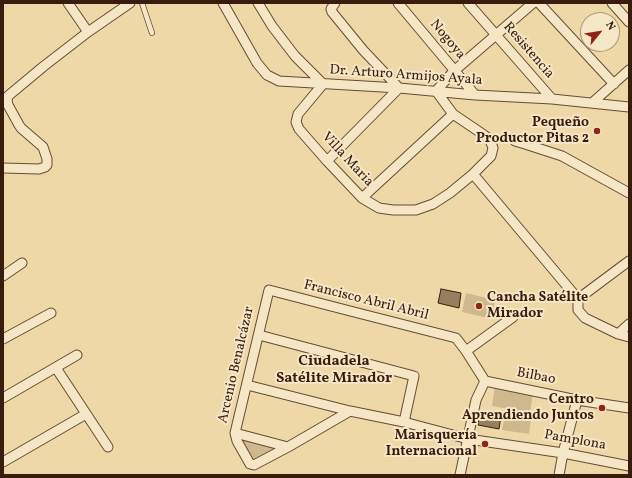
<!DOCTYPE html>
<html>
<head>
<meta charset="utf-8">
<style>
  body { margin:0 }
  #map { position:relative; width:632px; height:478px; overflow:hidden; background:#efd8a8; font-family:Vollkorn,serif }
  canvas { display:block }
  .frame { position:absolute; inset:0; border:4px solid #381d0e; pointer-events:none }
  .north { position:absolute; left:580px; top:12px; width:40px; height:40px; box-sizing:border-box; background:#f5e6c6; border:1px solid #a9967c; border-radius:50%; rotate:60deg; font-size:11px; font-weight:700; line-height:16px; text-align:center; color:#381d0e }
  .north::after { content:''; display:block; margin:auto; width:14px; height:18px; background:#8f2418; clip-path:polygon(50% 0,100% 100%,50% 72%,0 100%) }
</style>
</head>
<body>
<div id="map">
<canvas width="632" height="478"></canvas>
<div class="frame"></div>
<div class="north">N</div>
</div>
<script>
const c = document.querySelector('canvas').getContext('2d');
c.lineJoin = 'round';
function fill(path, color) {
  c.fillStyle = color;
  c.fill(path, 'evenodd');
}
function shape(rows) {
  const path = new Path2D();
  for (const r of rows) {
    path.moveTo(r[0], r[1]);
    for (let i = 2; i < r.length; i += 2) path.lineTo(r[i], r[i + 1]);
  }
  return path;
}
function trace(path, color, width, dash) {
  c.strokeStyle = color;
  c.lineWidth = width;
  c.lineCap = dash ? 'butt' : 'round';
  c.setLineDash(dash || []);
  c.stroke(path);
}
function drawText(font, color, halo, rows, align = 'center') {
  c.font = font + ' Vollkorn,serif';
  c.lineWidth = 4;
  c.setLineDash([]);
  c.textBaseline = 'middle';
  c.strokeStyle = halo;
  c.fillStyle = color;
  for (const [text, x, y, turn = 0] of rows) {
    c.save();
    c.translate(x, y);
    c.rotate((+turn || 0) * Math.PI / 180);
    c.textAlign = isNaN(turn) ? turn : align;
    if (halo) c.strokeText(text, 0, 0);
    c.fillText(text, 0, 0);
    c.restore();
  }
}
fill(shape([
  [466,293,495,300,492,319,462,312],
  [495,385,533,393,530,413,492,406],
  [505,415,531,419,529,434,502,430],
  [241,439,276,449,253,461]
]), '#d0b88e');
const building = shape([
  [441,289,461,293,459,308,438,303,441,289],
  [480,412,501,416,499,429,478,425,480,412]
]);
fill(building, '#977e5e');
trace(building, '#381d0e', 1);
const service = shape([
  [142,3,152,33]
]);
const minor = shape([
  [68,3,88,32],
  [223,3,257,63,267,75,279,81,399,88,475,95,552,99,629,107],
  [258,3,272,26,295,56,323,84,298,114,296,122,299,129,327,161,362,198,379,208,393,210,416,210,433,204,450,193,473,174,491,156,493,148,490,140,484,135,453,114,436,91,454,71,533,3],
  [398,3,475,95],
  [468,3,552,99],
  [539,3,614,84],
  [612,3,629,22],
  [592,103,629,70],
  [515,141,525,144,562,156,629,193],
  [327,161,399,88,363,50,332,12,331,9,335,3],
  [3,168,39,169,45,167,47,165,47,159,43,147,21,128,19,125,8,105,7,100,8,96,44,66,88,32,130,3],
  [473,174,578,299],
  [362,198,453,114],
  [3,276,22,263],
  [578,299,578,310,585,318,618,334,629,337],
  [578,299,629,261],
  [618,334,629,324],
  [259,335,414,376,404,422],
  [3,339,51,313],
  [466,351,513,317],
  [56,368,108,447],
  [485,381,577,400,629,408],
  [247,385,350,411,404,422,468,439,563,453,629,466],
  [3,398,77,355],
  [350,411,288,447,254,465,250,464,237,441,235,433,269,290,354,312,456,338,466,351,485,381],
  [235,433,288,447],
  [3,462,86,414],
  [460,475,476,400,485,381],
  [559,475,563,453,577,400]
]);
trace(service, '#664c34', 6);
trace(minor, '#664c34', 11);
trace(service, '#f5e6c6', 4.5);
trace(minor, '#f5e6c6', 9);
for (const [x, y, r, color] of [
  [597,131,4,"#8f2418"],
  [479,306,4,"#8f2418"],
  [602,408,4,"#8f2418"],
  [485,444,4,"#8f2418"]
]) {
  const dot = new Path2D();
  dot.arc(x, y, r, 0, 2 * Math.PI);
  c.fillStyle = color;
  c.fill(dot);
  trace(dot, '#f5e6c6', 1.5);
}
drawText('14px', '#381d0e', '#f5e6c6', [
  ["Nogoya",447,40,50],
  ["Resistencia",528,51,49],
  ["Dr. Arturo Armijos Ayala",406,76,4],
  ["Villa Maria",347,160,47],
  ["Francisco Abril Abril",366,301,14],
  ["Arcenio Benalcázar",237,365,-77],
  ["Bilbao",536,377,11],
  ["Pamplona",575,441,10]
]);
drawText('bold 14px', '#381d0e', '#f5e6c6', [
  ["Pequeño",589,123],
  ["Productor Pitas 2",589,139],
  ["Cancha Satélite",487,298,"left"],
  ["Mirador",487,314,"left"],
  ["Centro",594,400],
  ["Aprendiendo Juntos",594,416],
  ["Marisquería",477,436],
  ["Internacional",477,452]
], 'right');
drawText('bold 15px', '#381d0e', '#f5e6c6', [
  ["Ciudadela",334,362],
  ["Satélite Mirador",334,379]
]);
</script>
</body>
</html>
